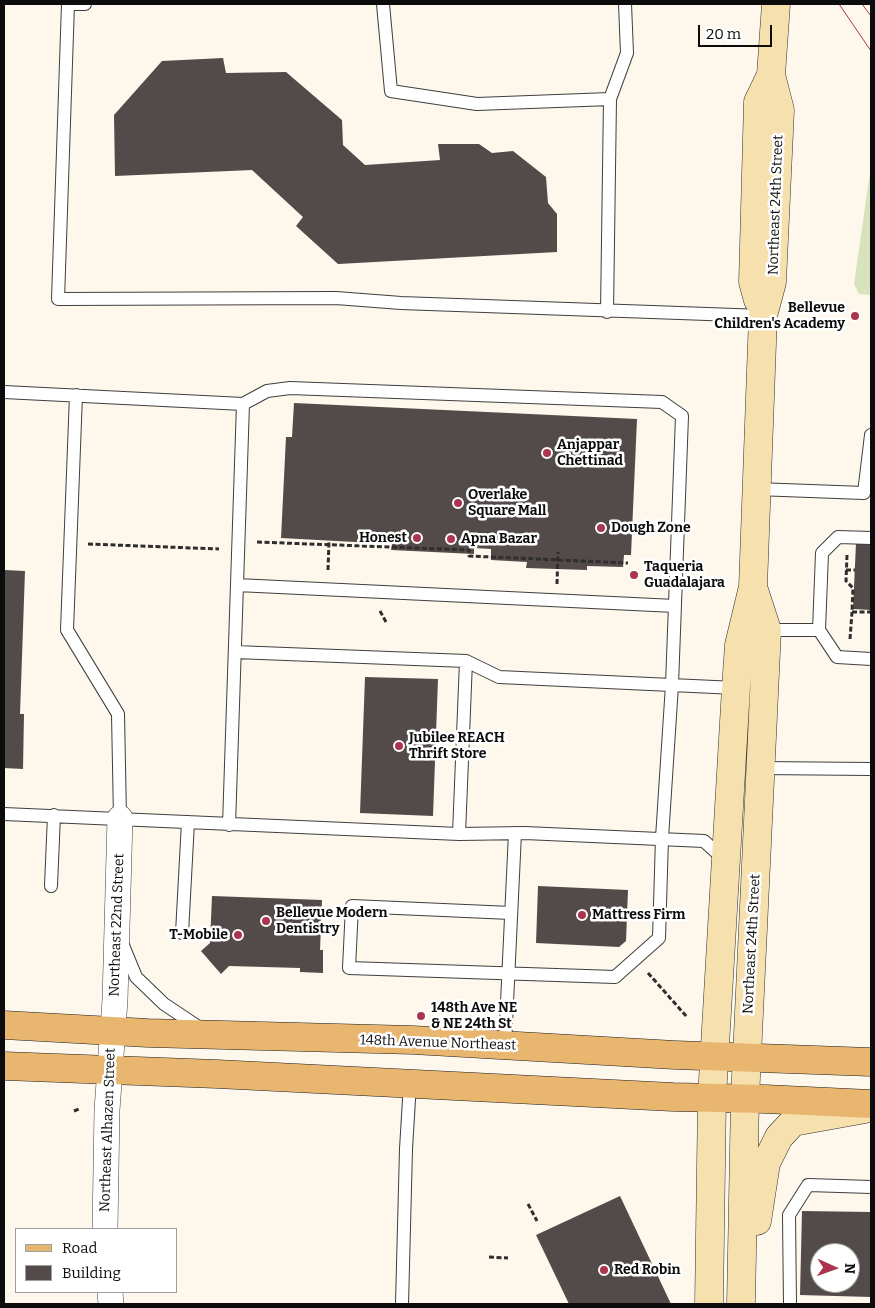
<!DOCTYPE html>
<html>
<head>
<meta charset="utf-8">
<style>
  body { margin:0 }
  #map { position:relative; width:875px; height:1308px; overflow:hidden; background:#fdf7ec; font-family:Bitter,serif }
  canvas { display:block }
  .frame { position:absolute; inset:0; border:5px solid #0c0c0c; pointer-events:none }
  .legend { position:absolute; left:15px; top:1228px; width:162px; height:65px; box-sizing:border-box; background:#fff; border:1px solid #9e9e9e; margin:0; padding:6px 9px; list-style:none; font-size:15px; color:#0c0c0c }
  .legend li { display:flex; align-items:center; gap:10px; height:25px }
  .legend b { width:25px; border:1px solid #9e9e9e }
  .north { position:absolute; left:810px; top:1243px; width:50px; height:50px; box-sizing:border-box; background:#fff; border:1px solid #9e9e9e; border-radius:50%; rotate:92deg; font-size:14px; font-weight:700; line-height:20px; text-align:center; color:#0c0c0c }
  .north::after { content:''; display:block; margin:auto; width:18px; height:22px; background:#ab344f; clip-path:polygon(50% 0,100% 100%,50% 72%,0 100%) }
  .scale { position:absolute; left:698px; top:25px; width:74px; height:22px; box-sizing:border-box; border:2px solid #0c0c0c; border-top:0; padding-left:6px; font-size:15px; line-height:18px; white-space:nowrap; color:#0c0c0c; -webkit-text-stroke:4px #fff; paint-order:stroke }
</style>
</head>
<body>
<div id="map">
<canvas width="875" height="1308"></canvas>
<div class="frame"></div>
<ul class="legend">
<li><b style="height:6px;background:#e9b670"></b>Road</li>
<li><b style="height:14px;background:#534b49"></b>Building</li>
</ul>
<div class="north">N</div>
<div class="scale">20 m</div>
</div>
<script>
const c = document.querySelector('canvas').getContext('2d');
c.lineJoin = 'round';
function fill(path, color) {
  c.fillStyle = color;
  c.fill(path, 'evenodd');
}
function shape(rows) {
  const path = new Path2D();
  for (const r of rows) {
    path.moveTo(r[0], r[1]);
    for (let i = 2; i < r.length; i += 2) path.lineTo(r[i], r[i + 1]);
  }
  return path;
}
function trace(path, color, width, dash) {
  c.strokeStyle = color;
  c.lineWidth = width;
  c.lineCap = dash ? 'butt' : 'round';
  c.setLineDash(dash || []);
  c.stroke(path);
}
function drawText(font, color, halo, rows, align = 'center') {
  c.font = font + ' Bitter,serif';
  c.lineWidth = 5;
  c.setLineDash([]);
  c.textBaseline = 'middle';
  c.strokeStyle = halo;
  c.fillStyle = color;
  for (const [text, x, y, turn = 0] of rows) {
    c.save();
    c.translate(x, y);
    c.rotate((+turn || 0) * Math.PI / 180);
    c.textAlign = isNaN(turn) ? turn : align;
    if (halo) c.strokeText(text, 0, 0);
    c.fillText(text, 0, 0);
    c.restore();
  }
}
fill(shape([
  [871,165,871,295,859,294,854,284]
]), '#d7e3ba');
fill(shape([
  [223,58,226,73,286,72,342,120,343,145,365,165,440,160,438,144,479,144,492,153,513,151,546,177,548,203,557,214,557,252,338,264,296,226,303,217,252,170,115,176,114,115,162,61],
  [294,403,637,419,631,555,624,555,623,567,587,566,587,570,526,568,527,562,491,560,491,549,474,548,474,554,391,550,392,544,281,538,286,437,292,437],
  [856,543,871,544,871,610,853,609],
  [4,570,25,571,20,714,24,714,23,769,4,768],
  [365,677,438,679,433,816,360,813],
  [538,886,628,890,626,941,619,947,536,943],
  [212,896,322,900,320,950,323,950,323,973,300,972,300,968,229,966,221,974,201,951,210,943],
  [620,1196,671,1304,569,1304,536,1235],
  [802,1211,871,1212,871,1297,800,1295],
  [820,1253,850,1253,850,1283,820,1283]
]), '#534b49');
const lane = shape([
  [85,4,68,4,58,299,336,298,401,303,763,316],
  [383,4,391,91,477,104,610,99],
  [607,312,610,99,627,53,625,4],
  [4,392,243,404,267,391,290,388,662,402,682,416,672,685,662,838,659,938,615,977,349,968,352,906,511,913],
  [76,395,67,630,118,714,120,818],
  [756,489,864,493,871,435],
  [871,538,838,537,822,553,819,630,837,657,871,659],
  [237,585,675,606],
  [767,630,819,630],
  [235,652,466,661,499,677,736,688],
  [760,768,871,769],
  [4,814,459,834,525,833,704,841,725,860],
  [229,825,243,404],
  [459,834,466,661],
  [51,886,54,815],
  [182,933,188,822],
  [122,943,136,977,164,1004,203,1030],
  [505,1045,515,833],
  [402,1304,406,1149,410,1083],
  [790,1304,789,1215,808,1185,871,1187]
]);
const street = shape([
  [105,1229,107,1110,115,1000,120,818],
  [110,1292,111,1304]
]);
const secondary = shape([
  [758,300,753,282,758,102,771,75],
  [757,1221,766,1163,779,1137,793,1122,865,1109],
  [709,1304,712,1097,736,688,739,645,753,587,763,316,772,282,780,110,771,75,776,4],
  [741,1304,745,1098,767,630,753,587]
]);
const primary = shape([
  [4,1025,148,1033,413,1040,675,1055,871,1062],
  [4,1066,217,1074,673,1097,765,1099,871,1104]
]);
trace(lane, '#3f3f3f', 14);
trace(street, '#3f3f3f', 26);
trace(secondary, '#2e2e2e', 29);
trace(primary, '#1d1d1d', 29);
trace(shape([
  [257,542,469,550,469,556,628,563],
  [88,544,219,549],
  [847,555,846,581,853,588,852,612,871,612],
  [328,570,329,541],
  [846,570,855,570],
  [557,584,558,552],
  [380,611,386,622],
  [850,639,852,612],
  [648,973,687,1017],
  [74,1111,79,1109],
  [528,1204,537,1221],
  [489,1257,508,1258]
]), '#2e2e2e', 3, [5, 2.5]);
trace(lane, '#fff', 12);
trace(street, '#fff', 25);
trace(secondary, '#f6e1ae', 28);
trace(primary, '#e9b670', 28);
trace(shape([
  [839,4,871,51],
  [862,4,871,16]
]), '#ab344f', 1);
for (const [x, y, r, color] of [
  [855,316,5,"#ab344f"],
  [547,453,5,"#ab344f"],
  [458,503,5,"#ab344f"],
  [601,528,5,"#ab344f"],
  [417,538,5,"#ab344f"],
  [451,539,5,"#ab344f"],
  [634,575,5,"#ab344f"],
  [399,746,5,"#ab344f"],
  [582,915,5,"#ab344f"],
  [266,921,5,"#ab344f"],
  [238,935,5,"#ab344f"],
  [421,1016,5,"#ab344f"],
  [604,1270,5,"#ab344f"]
]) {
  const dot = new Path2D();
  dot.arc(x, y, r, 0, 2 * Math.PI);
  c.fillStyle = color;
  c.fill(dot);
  trace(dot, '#fff', 2);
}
drawText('14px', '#0c0c0c', '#fff', [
  ["Northeast 24th Street",776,205,-88],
  ["Northeast 22nd Street",117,925,-88],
  ["Northeast 24th Street",752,944,-87],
  ["148th Avenue Northeast",438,1043,2],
  ["Northeast Alhazen Street",108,1130,-88]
]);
drawText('bold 14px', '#0c0c0c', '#fff', [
  ["Bellevue",845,308,"right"],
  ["Children's Academy",845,324,"right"],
  ["Anjappar",557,445],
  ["Chettinad",557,461],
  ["Overlake",468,495],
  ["Square Mall",468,511],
  ["Dough Zone",611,528],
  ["Honest",407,538,"right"],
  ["Apna Bazar",461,539],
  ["Taqueria",644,567],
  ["Guadalajara",644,583],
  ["Jubilee REACH",409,738],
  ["Thrift Store",409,754],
  ["Bellevue Modern",276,913],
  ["Dentistry",276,929],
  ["Mattress Firm",592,915],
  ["T-Mobile",228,935,"right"],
  ["148th Ave NE",431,1008],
  ["& NE 24th St",431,1024],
  ["Red Robin",614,1270]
], 'left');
</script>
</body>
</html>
